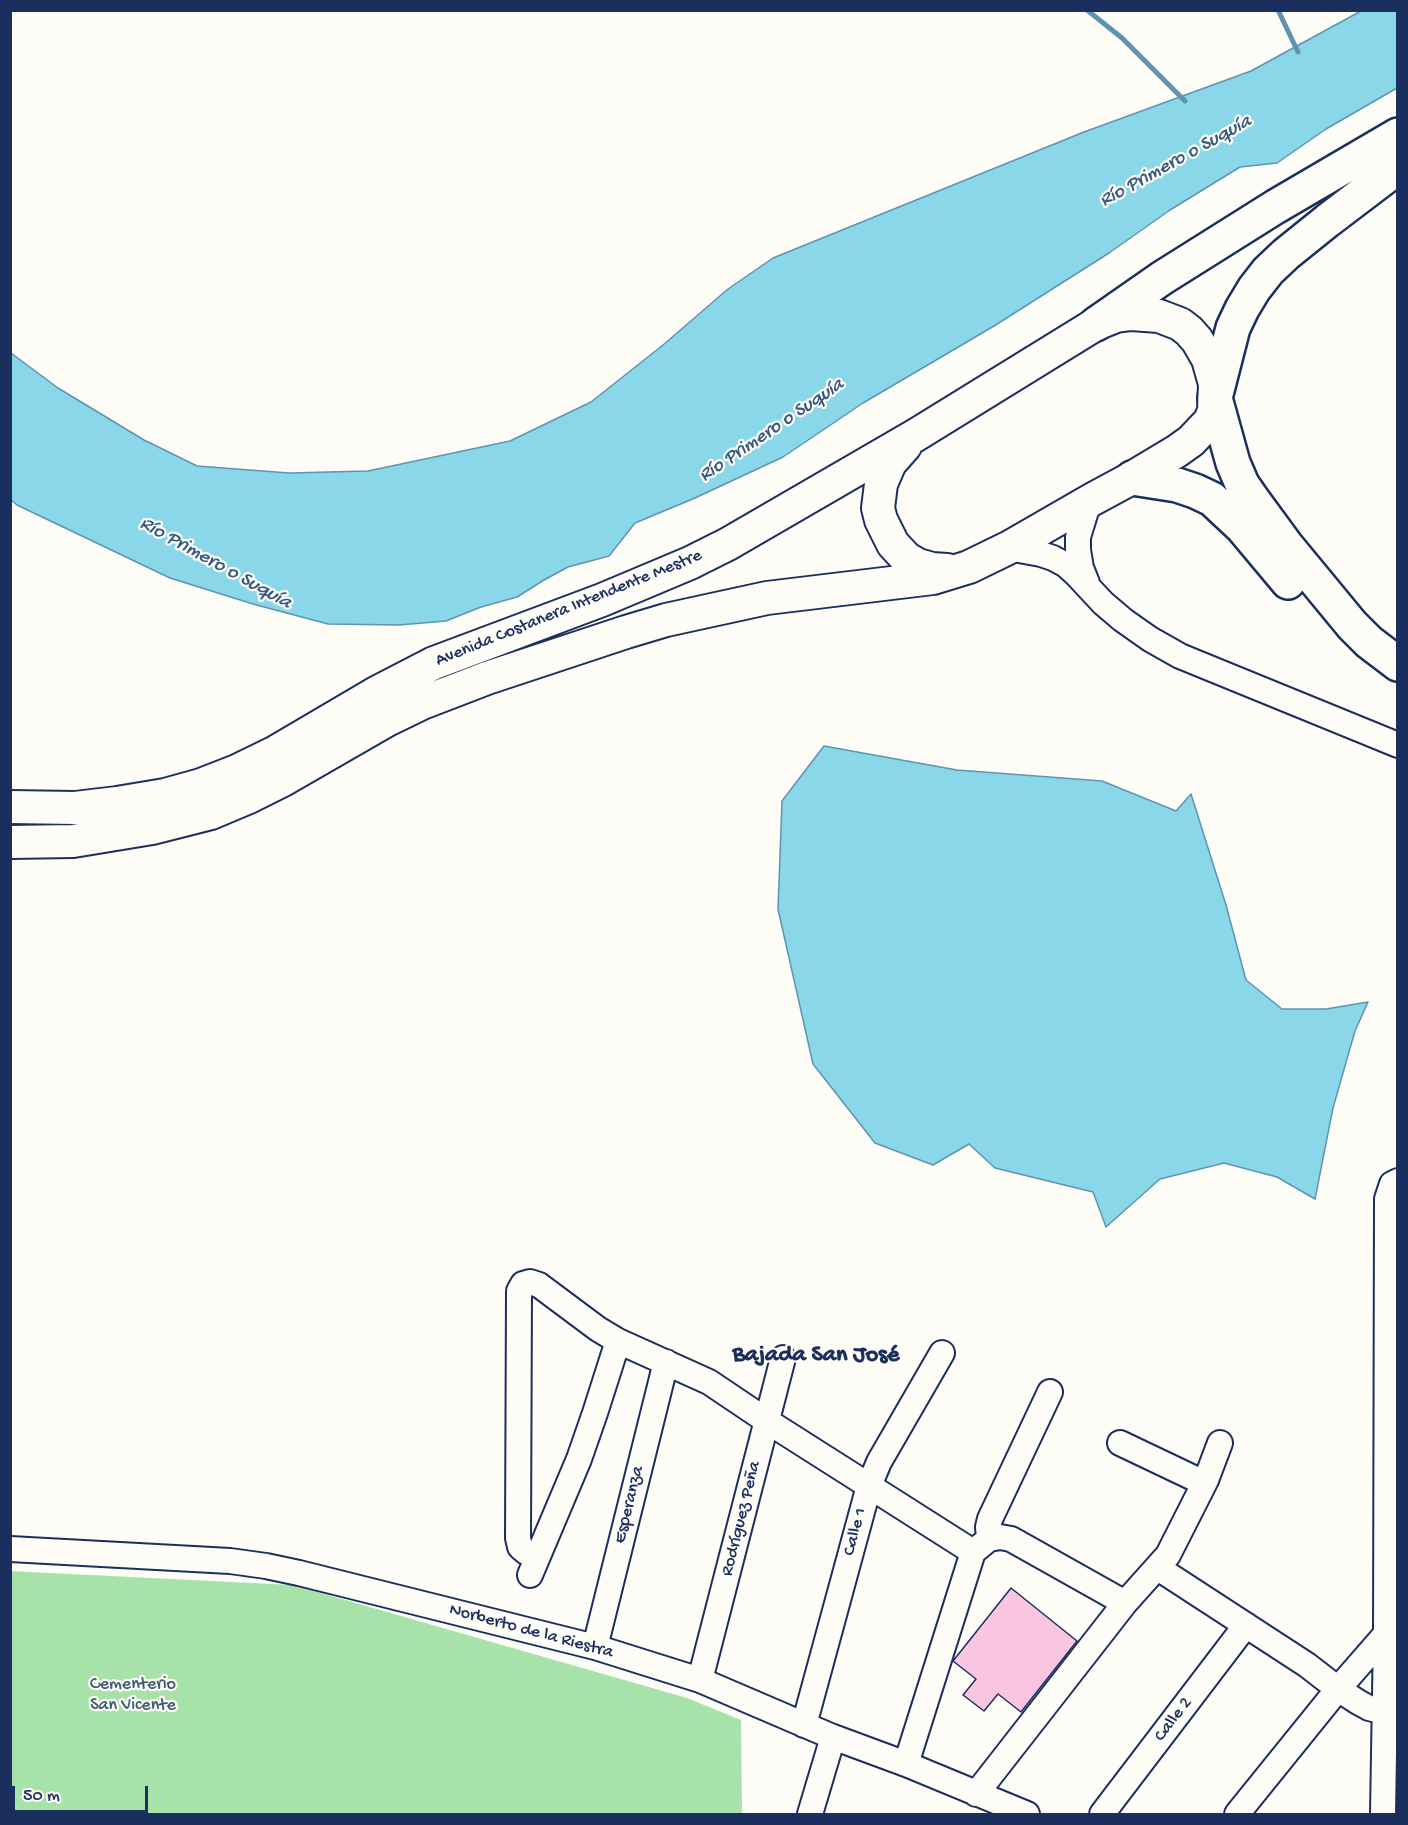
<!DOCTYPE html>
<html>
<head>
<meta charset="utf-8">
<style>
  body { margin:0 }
  #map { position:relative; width:1408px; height:1825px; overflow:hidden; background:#fdfcf7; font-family:"Gochi Hand",sans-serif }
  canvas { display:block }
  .frame { position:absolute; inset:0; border:12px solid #1b2f5e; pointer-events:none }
  .scale { position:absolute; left:12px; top:1786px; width:136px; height:27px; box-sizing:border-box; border:3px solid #1b2f5e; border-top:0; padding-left:8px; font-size:18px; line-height:21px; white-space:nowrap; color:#1b2f5e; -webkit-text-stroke:4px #fdfcf7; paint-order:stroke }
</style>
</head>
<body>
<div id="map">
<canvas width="1408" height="1825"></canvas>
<div class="frame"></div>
<div class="scale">50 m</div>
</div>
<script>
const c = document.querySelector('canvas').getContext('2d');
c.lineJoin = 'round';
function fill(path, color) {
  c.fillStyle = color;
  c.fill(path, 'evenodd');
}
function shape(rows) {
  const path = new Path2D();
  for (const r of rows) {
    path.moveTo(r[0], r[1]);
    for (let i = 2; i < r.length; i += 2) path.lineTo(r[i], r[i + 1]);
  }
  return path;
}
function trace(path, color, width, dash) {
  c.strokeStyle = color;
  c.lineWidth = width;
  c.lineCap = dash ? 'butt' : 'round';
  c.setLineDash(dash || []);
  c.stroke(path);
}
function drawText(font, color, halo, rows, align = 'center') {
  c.font = font + ' "Gochi Hand",sans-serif';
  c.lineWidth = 4.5;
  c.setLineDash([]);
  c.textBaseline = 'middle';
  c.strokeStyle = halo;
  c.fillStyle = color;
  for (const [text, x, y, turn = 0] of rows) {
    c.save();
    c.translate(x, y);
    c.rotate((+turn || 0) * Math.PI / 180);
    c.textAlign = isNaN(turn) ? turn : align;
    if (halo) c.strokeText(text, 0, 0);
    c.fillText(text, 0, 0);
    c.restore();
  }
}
fill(shape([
  [10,1571,293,1585,687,1698,741,1720,742,1814,11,1814]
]), '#a7e3a9');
const water = shape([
  [1361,11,1397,11,1397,88,1326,129,1277,163,1240,167,1170,210,1109,253,994,326,863,403,783,457,695,498,635,523,609,556,568,567,544,580,517,597,481,607,446,621,399,625,328,624,253,604,170,578,17,505,11,500,11,353,58,388,144,440,197,466,289,473,368,471,510,441,591,402,663,345,728,289,773,258,1084,132,1251,71,1361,11],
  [824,746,957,770,1102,781,1176,811,1191,794,1226,905,1246,980,1282,1009,1326,1009,1368,1002,1355,1031,1333,1108,1315,1199,1277,1177,1224,1163,1160,1179,1106,1227,1093,1192,995,1168,969,1144,933,1165,875,1143,813,1064,778,909,782,801,824,746]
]);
fill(water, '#8ad7ea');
trace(water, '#5e94b2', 1.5);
trace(shape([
  [1087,10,1122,38,1185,101],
  [1278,10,1298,52]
]), '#5e94b2', 5);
const building = shape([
  [1011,1588,1077,1641,1021,1712,998,1694,984,1711,963,1695,976,1679,953,1661,1011,1588]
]);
fill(building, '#fac5e1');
trace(building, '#1b2f5e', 1.5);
const minor = shape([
  [1008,548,1041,554,1053,558,1066,565,1076,574,1103,603,1123,620,1150,639,1180,656,1398,745],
  [1087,583,1081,568,1078,550,1078,537,1086,511,1093,499],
  [1120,1443,1204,1483],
  [989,1539,988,1527,990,1519,1050,1392],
  [10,1549,230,1561,266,1566,299,1573,595,1647,700,1680,833,1737,906,1764,1027,1814],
  [537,1556,526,1552,520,1547,518,1538,519,1291,523,1284,530,1282,539,1285,598,1329,618,1341,709,1382,767,1421,973,1552],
  [1158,1568,1307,1665,1338,1689,1358,1702,1369,1708,1385,1712],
  [530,1575,579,1459,595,1413,618,1341],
  [595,1647,666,1362],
  [700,1680,783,1358],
  [804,1725,869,1486,879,1462,942,1353],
  [906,1764,973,1552,989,1539,1000,1537,1011,1539,1125,1603],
  [976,1794,1125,1603,1168,1555,1206,1480,1220,1443],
  [810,1814,833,1737],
  [1102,1814,1246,1625],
  [1237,1814,1338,1689,1386,1634],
  [1383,1814,1386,1634,1387,1199,1392,1184,1398,1181]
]);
const major = shape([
  [905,446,890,463,881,484,878,508,881,520,893,544,906,558,918,565,932,569,947,570],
  [10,807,75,808,117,803,165,795,201,785,237,771,274,753,376,693,434,663,602,600,690,563,728,544,916,435,1096,324,1116,316,1131,314,1159,316,1180,324,1189,331,1197,340,1208,359,1215,384,1214,411,1210,421,1191,441,1177,451,1132,478,1093,499,1008,548,969,567,933,578,767,598,666,620,626,632,487,678,422,703,389,719,283,780,249,797,211,813,152,828,73,841,10,842]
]);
const highway = shape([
  [1398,167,1327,221,1286,254,1268,271,1254,289,1242,309,1233,328,1215,398,1233,463,1242,484,1253,500,1286,545,1352,625,1369,642,1398,664],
  [1096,324,1162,278,1275,207,1398,135],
  [1132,478,1177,485,1195,491,1212,499,1242,527,1288,582]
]);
trace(minor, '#1b2f5e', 28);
trace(major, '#1b2f5e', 36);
trace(highway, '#1b2f5e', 38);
trace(minor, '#fdfcf7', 24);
trace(major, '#fdfcf7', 32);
trace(highway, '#fdfcf7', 33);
drawText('18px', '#1b2f5e', '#fdfcf7', [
  ["Avenida Costanera Intendente Mestre",569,609,-22],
  ["Esperanza",630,1505,-76],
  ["Rodríguez Peña",742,1519,-76],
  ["Calle 1",856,1532,-75],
  ["Norberto de la Riestra",531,1632,15],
  ["Calle 2",1174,1720,-53]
]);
drawText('18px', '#3e5c71', '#fdfcf7', [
  ["Cementerio",133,1685],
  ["San Vicente",133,1706]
]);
drawText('italic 20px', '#375981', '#fdfcf7', [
  ["Río Primero o Suquía",1176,162,-29],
  ["Río Primero o Suquía",772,431,-34],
  ["Río Primero o Suquía",215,564,29]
]);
drawText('bold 24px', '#1b2f5e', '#fdfcf7', [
  ["Bajada San José",816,1356]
]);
</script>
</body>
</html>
